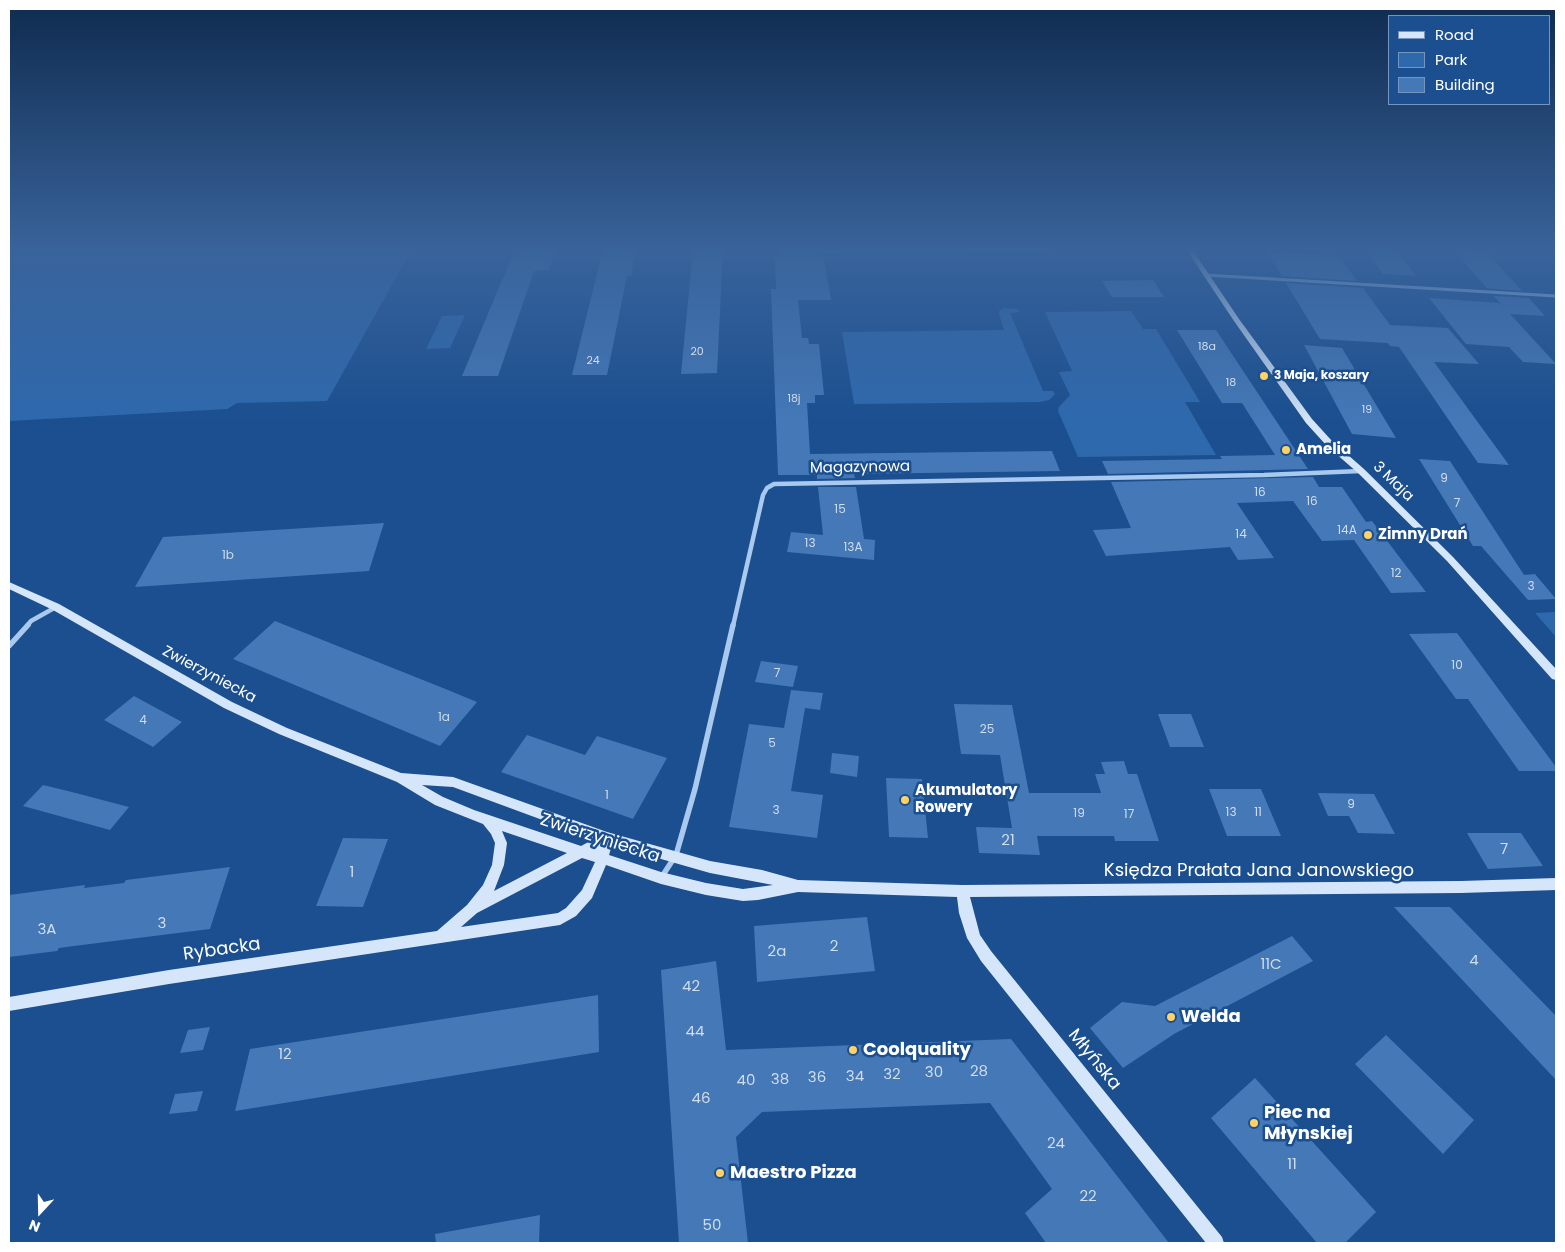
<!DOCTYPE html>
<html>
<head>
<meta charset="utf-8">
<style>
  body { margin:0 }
  #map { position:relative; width:1565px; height:1252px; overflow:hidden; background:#1b4f8f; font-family:Poppins,sans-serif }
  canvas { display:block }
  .frame { position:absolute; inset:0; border:10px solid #fff; pointer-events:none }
  .legend { position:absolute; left:1388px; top:15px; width:162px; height:90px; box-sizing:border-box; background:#1b4f8f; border:1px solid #7695bc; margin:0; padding:6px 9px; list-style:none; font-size:15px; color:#fff }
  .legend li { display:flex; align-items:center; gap:10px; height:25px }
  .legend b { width:25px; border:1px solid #7695bc }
  .north { position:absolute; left:15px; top:1187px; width:50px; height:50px; -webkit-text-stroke:4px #1b4f8f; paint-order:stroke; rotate:201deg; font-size:14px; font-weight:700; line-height:20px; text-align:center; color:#fff }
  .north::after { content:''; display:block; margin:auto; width:18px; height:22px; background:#fff; clip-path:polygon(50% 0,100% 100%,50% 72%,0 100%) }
</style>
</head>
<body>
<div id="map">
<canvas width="1565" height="1252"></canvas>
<div class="frame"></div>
<ul class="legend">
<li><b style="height:6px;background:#d6e6fa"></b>Road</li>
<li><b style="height:14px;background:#2e69ad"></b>Park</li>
<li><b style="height:14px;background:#4478b7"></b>Building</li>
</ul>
<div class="north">N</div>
</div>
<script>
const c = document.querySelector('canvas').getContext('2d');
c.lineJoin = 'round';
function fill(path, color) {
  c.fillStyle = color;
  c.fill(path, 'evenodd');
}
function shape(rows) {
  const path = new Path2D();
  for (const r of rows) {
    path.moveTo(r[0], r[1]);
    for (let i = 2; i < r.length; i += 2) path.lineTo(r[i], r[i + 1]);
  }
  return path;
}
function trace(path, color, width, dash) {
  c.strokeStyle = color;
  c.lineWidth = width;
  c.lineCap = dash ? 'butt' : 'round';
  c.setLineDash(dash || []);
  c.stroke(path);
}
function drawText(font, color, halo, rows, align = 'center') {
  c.font = font + ' Poppins,sans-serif';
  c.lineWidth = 5;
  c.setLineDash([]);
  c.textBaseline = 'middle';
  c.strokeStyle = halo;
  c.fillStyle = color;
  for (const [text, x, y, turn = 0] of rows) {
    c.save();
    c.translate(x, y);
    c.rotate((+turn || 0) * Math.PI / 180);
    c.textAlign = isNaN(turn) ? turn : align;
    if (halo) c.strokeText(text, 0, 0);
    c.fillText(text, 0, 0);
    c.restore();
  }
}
fill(shape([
  [9,249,412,249,327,401,237,403,227,409,9,421],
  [822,249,1051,249,1052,252,962,252,963,255,844,255,823,254],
  [1003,308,1017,309,1021,312,1010,313,1043,391,1053,391,1055,394,1049,400,1040,402,854,404,842,332,1004,330,999,314,999,311],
  [1131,311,1143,329,1156,329,1200,402,1185,402,1216,455,1078,457,1058,411,1059,407,1070,395,1059,372,1072,371,1045,312],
  [465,315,450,348,426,349,442,316],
  [1556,612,1556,637,1535,613]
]), '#2e69ad');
fill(shape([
  [515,249,556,249,549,270,534,271,498,376,462,376],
  [603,249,636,249,631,276,627,276,607,375,572,375],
  [693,249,723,249,717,373,681,374],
  [780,249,822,249,831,300,798,300,802,338,808,338,809,344,819,344,824,395,815,395,815,403,807,403,810,454,1052,451,1060,471,854,474,855,478,817,479,817,475,778,475,771,289,776,289,775,257,781,257],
  [1365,249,1396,249,1416,276,1383,274],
  [1453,250,1487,252,1522,291,1487,288],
  [1267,252,1339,256,1357,281,1282,276],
  [1153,280,1164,297,1112,297,1102,281],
  [1286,283,1363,288,1390,325,1448,328,1479,364,1434,362,1509,465,1478,463,1399,347,1390,346,1388,343,1320,339],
  [1494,296,1529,298,1545,316,1510,314,1556,364,1523,362,1509,347,1466,344,1429,298,1499,303,1505,309],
  [1177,330,1216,330,1308,469,1108,474,1102,461,1222,459,1220,456,1275,455,1242,403,1222,403],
  [1304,345,1342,348,1396,438,1352,434],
  [1419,459,1450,461,1524,575,1535,574,1556,599,1528,600,1481,546,1473,546],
  [1313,477,1319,487,1342,487,1366,522,1372,521,1426,592,1391,593,1354,540,1322,541,1293,501,1237,503,1274,558,1238,560,1230,547,1106,556,1093,530,1131,528,1111,482],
  [818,487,856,487,864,539,875,540,874,560,787,552,791,532,823,535],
  [384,523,369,571,135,587,163,537],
  [275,621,448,690,477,702,440,746,233,659],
  [1457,633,1556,767,1556,771,1519,771,1468,699,1456,699,1409,634],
  [761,661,798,666,793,687,755,682],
  [791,690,823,693,820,710,805,708,791,791,823,795,817,838,729,827,749,724,784,728],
  [134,696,182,722,153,747,104,720],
  [954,704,1012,705,1029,793,1101,793,1095,774,1105,774,1101,762,1124,761,1128,774,1137,774,1159,841,1115,841,1114,836,1037,836,1040,855,979,853,976,827,1012,828,1000,755,961,754],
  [1158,714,1191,714,1204,747,1170,747],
  [527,735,585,755,597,736,667,758,633,819,501,772],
  [832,753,859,756,857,777,830,773],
  [886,778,922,779,928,838,889,837],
  [43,785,72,792,129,807,110,830,23,806],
  [1209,789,1261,789,1281,836,1227,836],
  [1318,793,1374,794,1395,834,1358,833,1349,816,1328,816],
  [1467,833,1521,833,1543,866,1488,869],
  [343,838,388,839,363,907,316,906],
  [230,867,210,929,74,946,59,948,57,951,9,957,9,895,85,885,84,888,124,883,126,880],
  [1394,907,1450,907,1556,1016,1556,1080],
  [867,917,875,971,757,982,754,926],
  [1292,936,1313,961,1174,1034,1123,1068,1090,1028,1122,1002,1155,1006],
  [716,961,726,1050,1011,1039,1169,1243,1046,1243,1025,1213,1052,1189,990,1103,762,1112,736,1137,748,1243,679,1243,661,970],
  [598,995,599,1052,235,1111,250,1049],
  [210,1027,203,1050,180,1053,188,1030],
  [1386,1035,1474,1120,1443,1154,1355,1064],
  [1255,1078,1376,1212,1345,1243,1317,1243,1211,1118],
  [203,1091,197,1111,169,1114,175,1094],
  [540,1215,539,1243,436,1243,435,1234]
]), '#4478b7');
trace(shape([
  [1206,275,1556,296]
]), '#a9c9ee', 3);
trace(shape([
  [27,626,31,621,56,607],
  [733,626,763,495,767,488,774,484,1264,475,1361,471]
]), '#a9c9ee', 4.5);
trace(shape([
  [9,646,28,625],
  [661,878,676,855,695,789,733,625]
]), '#a9c9ee', 5.5);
fill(shape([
  [1186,249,1192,249,1239,319,1312,419,1332,441,1364,469,1453,557,1556,669,1556,680,1552,679,1447,561,1358,473,1326,445,1306,423,1234,321,1186,249],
  [9,582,59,604,232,702,287,728,401,773,453,777,607,832,710,861,762,870,798,880,962,885,1461,881,1556,878,1556,890,1461,893,970,897,980,935,991,951,1222,1237,1224,1243,1206,1243,981,961,967,938,959,913,957,897,798,892,758,900,743,901,706,895,661,884,606,865,592,898,576,916,560,925,169,984,9,1011,9,997,169,970,437,931,467,905,483,885,492,865,495,843,491,834,483,824,435,805,397,782,279,734,224,708,53,610,9,589,9,582],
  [422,785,453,787,594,839,581,846,474,810,443,797,422,785],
  [502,831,567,853,494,891,504,865,507,843,502,831],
  [612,845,710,873,773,885,743,889,706,883,661,872,609,855,612,845],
  [582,858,595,862,582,890,566,908,558,913,461,927,477,913,582,858]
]), '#d6e6fa');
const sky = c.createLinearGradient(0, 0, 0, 424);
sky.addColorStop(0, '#0f2b4f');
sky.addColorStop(0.59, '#39639b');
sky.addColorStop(1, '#39639b00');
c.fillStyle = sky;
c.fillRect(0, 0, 1565, 424);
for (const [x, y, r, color] of [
  [1264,376,5,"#ffd166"],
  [1286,450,5,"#ffd166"],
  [1368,535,5,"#ffd166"],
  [905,800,5,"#ffd166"],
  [1171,1017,5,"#ffd166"],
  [853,1050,5,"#ffd166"],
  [1254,1123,5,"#ffd166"],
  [720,1173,5,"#ffd166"]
]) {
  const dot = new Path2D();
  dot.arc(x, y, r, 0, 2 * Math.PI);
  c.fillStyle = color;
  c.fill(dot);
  trace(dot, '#1b4f8f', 2);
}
drawText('11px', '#d0dded', null, [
  ["18a",1207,347],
  ["20",697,352],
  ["24",593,361],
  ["18",1231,383],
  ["18j",794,399],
  ["19",1367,410]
]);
drawText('bold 12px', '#fff', '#1b4f8f', [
  ["3 Maja, koszary",1274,376]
], 'left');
drawText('12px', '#d0dded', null, [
  ["9",1444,479],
  ["16",1260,493],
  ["16",1312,502],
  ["7",1457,504],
  ["15",840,510],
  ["14A",1347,531],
  ["14",1241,535],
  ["13",810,544],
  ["13A",853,548],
  ["1b",228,556],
  ["12",1396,574],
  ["3",1531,587],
  ["10",1457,666],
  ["7",777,674],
  ["1a",444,718],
  ["4",143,721],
  ["25",987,730],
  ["5",772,744],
  ["1",607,796],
  ["9",1351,805],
  ["3",776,811],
  ["13",1231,813],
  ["11",1258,813],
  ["19",1079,814],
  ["17",1129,815]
]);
drawText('bold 15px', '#fff', '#1b4f8f', [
  ["Amelia",1296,450],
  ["Zimny Drań",1378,535],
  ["Akumulatory",915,791],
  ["Rowery",915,808]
], 'left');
drawText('15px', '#fff', '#1b4f8f', [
  ["Magazynowa",860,468,-1],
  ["3 Maja",1393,482,44],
  ["Zwierzyniecka",209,675,28]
]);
drawText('15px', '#d0dded', null, [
  ["21",1008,841],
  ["7",1504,850],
  ["1",352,873],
  ["3",162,924],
  ["3A",47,930],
  ["2",834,947],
  ["2a",777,952],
  ["4",1474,961],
  ["11C",1271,965],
  ["42",691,987],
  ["44",695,1032],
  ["12",285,1055],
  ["28",979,1072],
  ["30",934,1073],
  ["32",892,1075],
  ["34",855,1077],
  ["36",817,1078],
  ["38",780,1080],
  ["40",746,1081],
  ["46",701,1099],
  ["24",1056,1144],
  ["11",1292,1165],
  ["22",1088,1197],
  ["50",712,1226]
]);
drawText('18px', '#fff', '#1b4f8f', [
  ["Zwierzyniecka",600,839,18],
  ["Księdza Prałata Jana Janowskiego",1259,871],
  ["Rybacka",222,950,-8],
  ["Młyńska",1094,1060,51]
]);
drawText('bold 18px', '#fff', '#1b4f8f', [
  ["Welda",1181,1017],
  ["Coolquality",863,1050],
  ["Piec na",1264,1113],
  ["Młynskiej",1264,1134],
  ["Maestro Pizza",730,1173]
], 'left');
</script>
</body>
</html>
